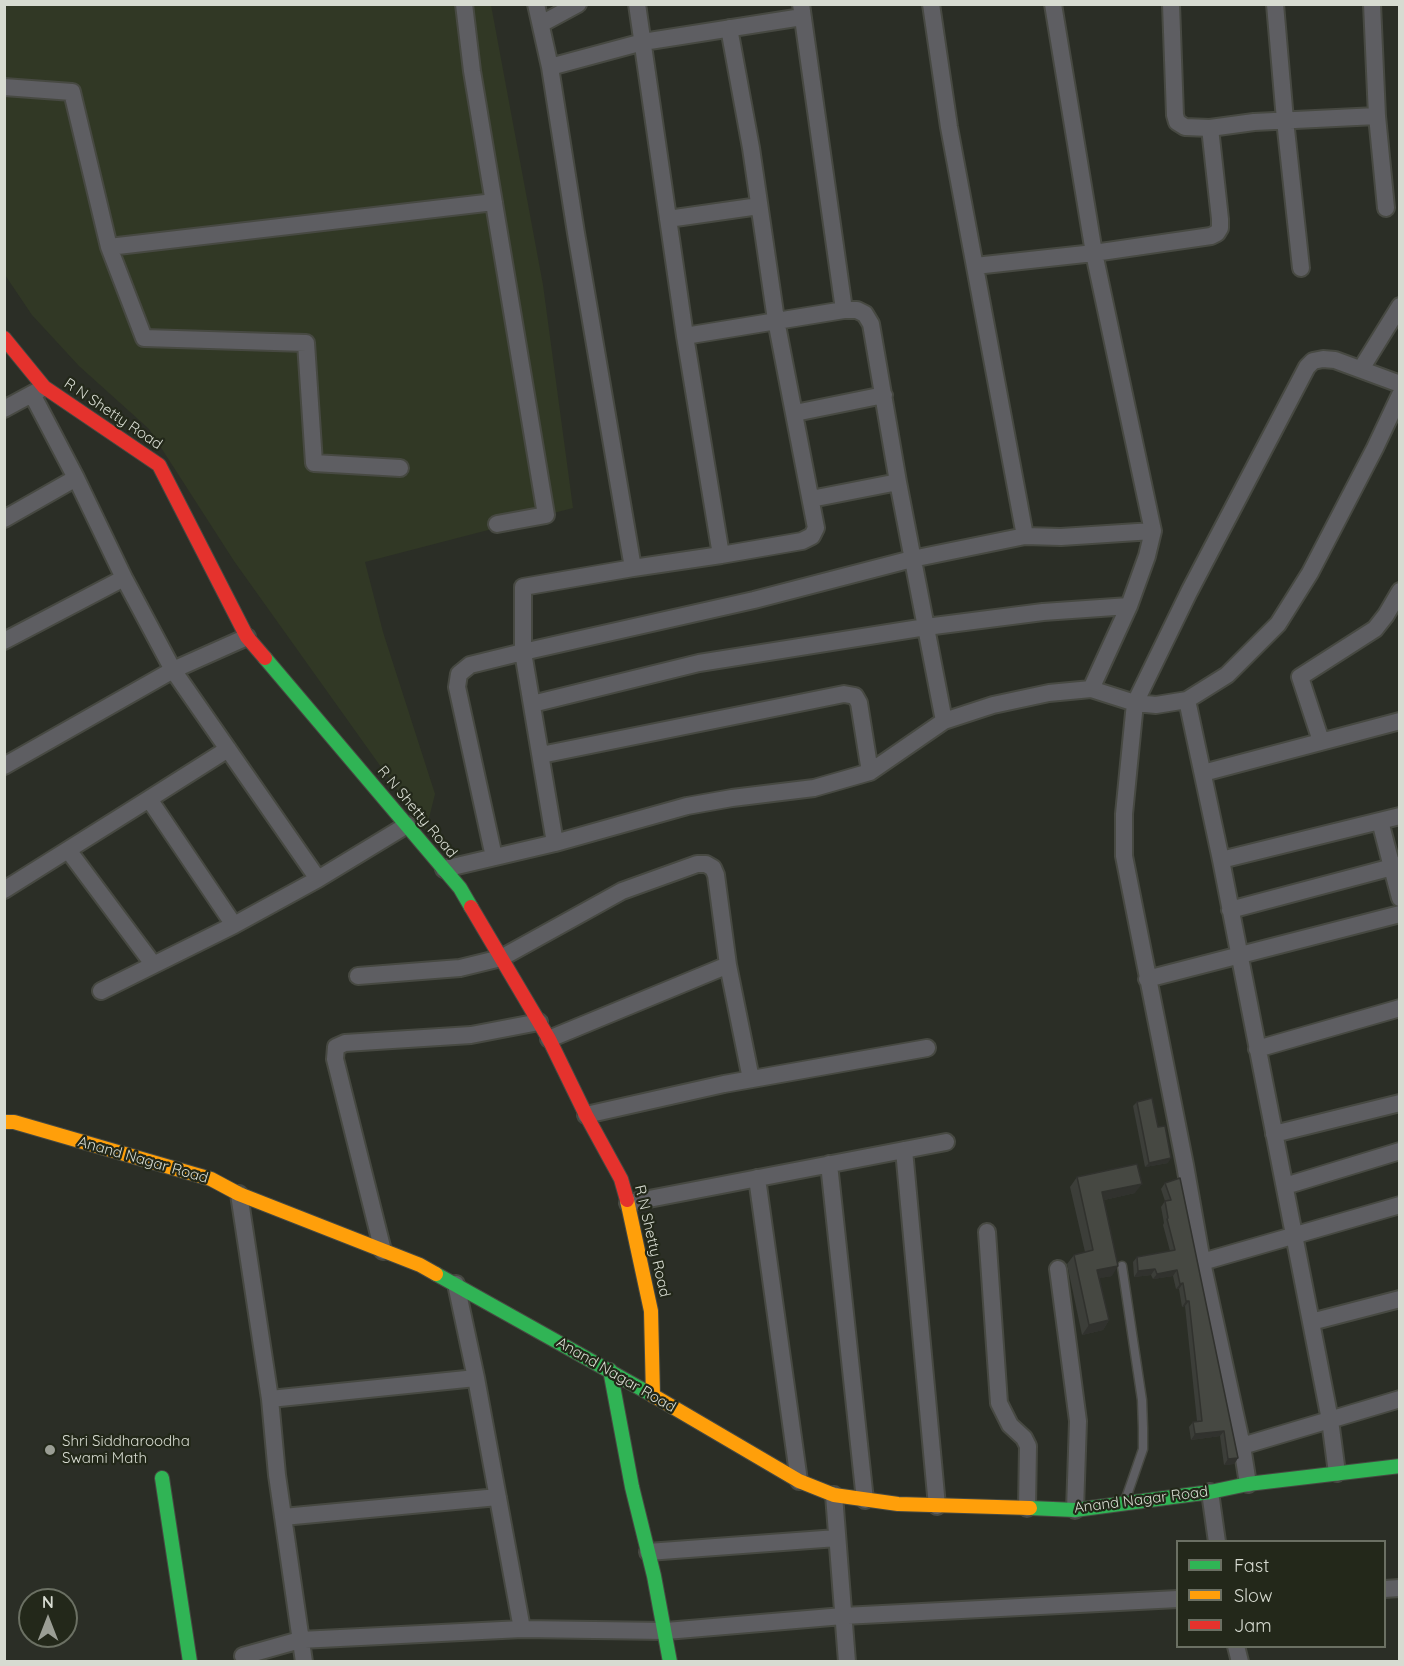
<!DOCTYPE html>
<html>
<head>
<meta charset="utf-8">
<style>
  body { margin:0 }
  #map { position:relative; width:1404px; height:1666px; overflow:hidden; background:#2b2e26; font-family:Quicksand,sans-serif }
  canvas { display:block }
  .frame { position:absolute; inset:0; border:6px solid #d7dbd1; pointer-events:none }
  .legend { position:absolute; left:1176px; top:1540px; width:210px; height:108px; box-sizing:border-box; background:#23281a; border:2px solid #6b7063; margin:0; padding:8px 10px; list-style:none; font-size:18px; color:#d7dbd1 }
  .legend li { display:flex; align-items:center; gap:12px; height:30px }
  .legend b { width:30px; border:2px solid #6b7063 }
  .north { position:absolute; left:18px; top:1588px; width:60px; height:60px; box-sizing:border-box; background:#23281a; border:2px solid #6b7063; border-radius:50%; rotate:0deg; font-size:16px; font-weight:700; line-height:24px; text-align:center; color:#d7dbd1 }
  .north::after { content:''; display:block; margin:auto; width:21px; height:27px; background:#9b9e95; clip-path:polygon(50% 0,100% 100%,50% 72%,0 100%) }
</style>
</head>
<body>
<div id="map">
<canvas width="1404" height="1666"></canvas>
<div class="frame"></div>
<ul class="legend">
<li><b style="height:8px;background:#30b455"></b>Fast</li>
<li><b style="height:8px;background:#ff9f0a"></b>Slow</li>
<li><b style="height:8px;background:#e5322d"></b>Jam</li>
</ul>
<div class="north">N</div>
</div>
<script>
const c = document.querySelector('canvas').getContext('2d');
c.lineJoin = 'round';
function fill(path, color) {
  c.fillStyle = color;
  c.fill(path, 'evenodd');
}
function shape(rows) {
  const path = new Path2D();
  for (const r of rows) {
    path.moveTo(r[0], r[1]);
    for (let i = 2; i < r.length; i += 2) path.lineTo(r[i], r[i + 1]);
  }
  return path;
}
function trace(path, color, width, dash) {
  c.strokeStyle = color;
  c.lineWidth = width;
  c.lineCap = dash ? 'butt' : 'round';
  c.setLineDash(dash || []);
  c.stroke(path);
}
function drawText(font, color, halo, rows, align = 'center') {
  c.font = font + ' Quicksand,sans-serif';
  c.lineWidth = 4.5;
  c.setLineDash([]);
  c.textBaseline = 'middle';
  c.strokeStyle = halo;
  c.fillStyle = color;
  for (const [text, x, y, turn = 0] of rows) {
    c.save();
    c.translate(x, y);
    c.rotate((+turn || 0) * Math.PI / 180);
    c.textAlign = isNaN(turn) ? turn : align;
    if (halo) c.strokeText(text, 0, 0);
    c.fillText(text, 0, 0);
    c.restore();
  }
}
fill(shape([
  [4,5,491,5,543,285,573,508,365,562,383,632,435,794,426,830,234,561,149,429,79,366,32,315,5,275]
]), '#313825');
const lane = shape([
  [1122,1266,1142,1400,1143,1428,1143,1449,1125,1501]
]);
const street = shape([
  [464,4,472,71,546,515,497,524],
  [536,4,550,67],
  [637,4,685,336,721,555],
  [801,4,844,310],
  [931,4,949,127,1025,536],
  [1053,4,1094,253,1153,531,1147,556,1129,606,1091,689],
  [1171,4,1175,115,1177,122,1185,127,1210,128,1254,122,1377,116],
  [1275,4,1285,120,1301,268],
  [1372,4,1377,116,1386,208],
  [541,24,578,4],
  [4,87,72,92,109,247,144,338,306,343,314,463,400,468],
  [668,219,759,206],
  [109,247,494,202],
  [975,266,1094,253,1211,236,1217,233,1220,228,1220,219,1210,128],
  [685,336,844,310,857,310,865,314,871,324,898,482,944,721],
  [1361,369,1400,306],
  [32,394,76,478,124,578,173,670,318,879],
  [4,409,41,389],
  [795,413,884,395],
  [811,499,898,482],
  [4,519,76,478],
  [633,568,721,555,802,541,812,536,816,528,776,320,751,148,729,28],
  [4,641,124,578],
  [1187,700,1221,860,1311,1322,1330,1420,1337,1473],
  [532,704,699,663,926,627,1043,612,1129,606],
  [1321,741,1300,677,1375,629,1386,615,1400,591],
  [541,755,844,694,855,696,859,703,870,772],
  [4,766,173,670,247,637],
  [1203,773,1400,721],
  [149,799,228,749],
  [1380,821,1400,898],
  [555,843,687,806,732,798,814,788,870,772,944,721,993,705,1049,693,1091,689,1135,703,1156,705,1187,700,1227,675,1278,624,1310,573,1375,448,1400,395],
  [68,850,153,964],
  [494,857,457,687,459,674,470,665,523,652,523,587,633,568,576,233,550,67,643,42,802,17],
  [1221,860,1400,816],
  [444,869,555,843,523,652,754,600,912,559,1025,536,1061,537,1153,531],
  [4,890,149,799,234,925],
  [1230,910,1400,865],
  [358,976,460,968,501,958,622,891,697,864,706,864,713,868,716,875,728,965,751,1079],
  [1147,979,1400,914],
  [101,991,234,925,318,879,407,825],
  [549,1039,728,965],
  [1257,1049,1400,1008],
  [586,1115,724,1084,927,1048],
  [1274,1134,1400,1103],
  [904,1150,937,1506],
  [829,1164,865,1500],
  [757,1178,799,1481],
  [1285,1186,1400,1151],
  [239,1194,270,1399,277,1475,304,1662],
  [628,1203,946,1142],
  [987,1232,999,1403,1010,1425,1024,1438,1028,1446,1027,1508],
  [383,1251,335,1059,336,1047,345,1043,471,1035,539,1022],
  [1202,1262,1400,1205],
  [1058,1269,1078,1421,1075,1510],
  [456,1284,476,1378,522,1629],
  [1311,1322,1400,1299],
  [270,1399,476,1378],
  [1242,1446,1202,1262,1185,1165,1124,856,1124,814,1135,703,1189,592,1307,367,1313,361,1323,359,1335,360,1400,384],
  [1248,1484,1242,1446,1400,1399],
  [1210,1492,1217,1542],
  [834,1495,847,1662],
  [283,1517,498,1497],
  [648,1552,837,1538],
  [1384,1589,1400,1588],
  [1236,1646,1240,1662],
  [243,1656,300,1640,522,1629,666,1631,843,1616,1178,1599]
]);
const fast = shape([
  [265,658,460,888,471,907],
  [436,1274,654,1396],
  [610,1370,632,1487,654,1576,670,1662],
  [162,1478,190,1662],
  [1030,1508,1075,1510,1210,1492,1248,1484,1400,1466]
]);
const slow = shape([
  [4,1122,14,1122,211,1179,239,1194,420,1265,436,1274],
  [627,1200,651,1311,653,1396],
  [654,1396,799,1481,834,1495,898,1504,1030,1508]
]);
const jam = shape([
  [4,338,44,387,159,465,247,637,265,658],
  [471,907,549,1039,586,1115,621,1179,627,1200]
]);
trace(lane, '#474942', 11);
trace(street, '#474942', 20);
trace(fast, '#474942', 16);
trace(slow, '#474942', 16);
trace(jam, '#474942', 16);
trace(lane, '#5e5e62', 8);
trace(street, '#5e5e62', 16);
trace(fast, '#30b455', 14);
trace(slow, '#ff9f0a', 14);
trace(jam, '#e5322d', 14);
fill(shape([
  [1137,1102,1158,1127,1168,1163,1145,1167,1133,1106],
  [1077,1177,1135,1193,1104,1200,1112,1276,1099,1278,1109,1320,1103,1330,1082,1335,1067,1264,1074,1255,1085,1252,1070,1187],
  [1180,1178,1238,1458,1234,1464,1224,1465,1220,1436,1191,1440,1189,1427,1193,1422,1197,1421,1185,1306,1182,1307,1179,1289,1176,1289,1173,1276,1153,1279,1151,1275,1134,1277,1133,1262,1137,1257,1170,1251,1163,1225,1164,1223,1161,1207,1165,1201,1161,1189,1165,1183]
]), '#3c3e39');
fill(shape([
  [1171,1158,1168,1163,1145,1167,1149,1163],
  [1142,1184,1135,1193,1095,1202,1102,1192],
  [1118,1266,1112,1276,1091,1280,1097,1270],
  [1155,1269,1151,1275,1134,1277,1138,1271],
  [1177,1270,1173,1276,1153,1279,1157,1274],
  [1183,1283,1179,1289,1176,1289,1180,1284],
  [1186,1301,1189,1301,1185,1306,1182,1307],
  [1109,1320,1103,1330,1082,1335,1089,1325],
  [1224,1431,1220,1436,1191,1440,1195,1434],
  [1238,1458,1234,1464,1224,1465,1228,1459]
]), '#31322e');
const building = shape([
  [1152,1098,1158,1127,1165,1126,1171,1158,1149,1163,1137,1102,1152,1098],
  [1137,1164,1142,1184,1102,1192,1118,1266,1097,1270,1109,1320,1089,1325,1074,1255,1093,1250,1077,1177,1137,1164],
  [1180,1178,1238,1458,1228,1459,1224,1431,1195,1434,1193,1422,1202,1421,1189,1301,1186,1301,1183,1283,1180,1284,1177,1270,1157,1274,1155,1269,1138,1271,1137,1257,1175,1250,1167,1219,1168,1218,1165,1201,1171,1200,1165,1183,1180,1178]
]);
fill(building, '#464842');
trace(building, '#31322e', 1.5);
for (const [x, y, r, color] of [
  [50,1450,6,"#9b9e95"]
]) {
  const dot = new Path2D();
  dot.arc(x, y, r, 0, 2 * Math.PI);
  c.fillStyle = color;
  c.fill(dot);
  trace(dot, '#23281a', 2);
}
drawText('15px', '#d7dbd1', '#23281a', [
  ["R N Shetty Road",113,414,34],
  ["R N Shetty Road",417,812,50],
  ["Anand Nagar Road",143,1160,16],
  ["R N Shetty Road",652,1241,77],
  ["Anand Nagar Road",616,1375,30],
  ["Anand Nagar Road",1141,1500,-7]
]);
drawText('15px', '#d7dbd1', '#23281a', [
  ["Shri Siddharoodha",62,1441],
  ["Swami Math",62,1458]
], 'left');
</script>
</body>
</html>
